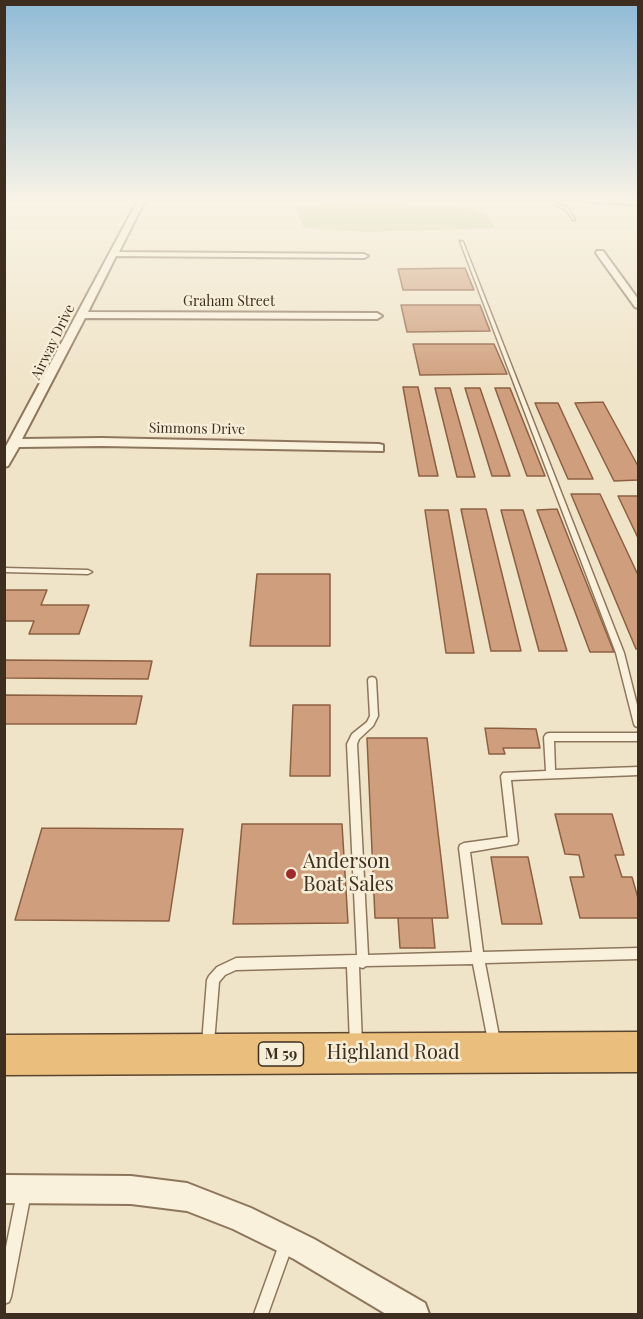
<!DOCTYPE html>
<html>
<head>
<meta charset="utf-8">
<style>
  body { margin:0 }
  #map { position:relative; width:643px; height:1319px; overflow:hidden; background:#f0e4c8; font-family:"Playfair Display",serif }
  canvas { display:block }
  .frame { position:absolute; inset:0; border:6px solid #3d2e20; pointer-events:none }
</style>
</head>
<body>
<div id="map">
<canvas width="643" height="1319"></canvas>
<div class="frame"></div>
</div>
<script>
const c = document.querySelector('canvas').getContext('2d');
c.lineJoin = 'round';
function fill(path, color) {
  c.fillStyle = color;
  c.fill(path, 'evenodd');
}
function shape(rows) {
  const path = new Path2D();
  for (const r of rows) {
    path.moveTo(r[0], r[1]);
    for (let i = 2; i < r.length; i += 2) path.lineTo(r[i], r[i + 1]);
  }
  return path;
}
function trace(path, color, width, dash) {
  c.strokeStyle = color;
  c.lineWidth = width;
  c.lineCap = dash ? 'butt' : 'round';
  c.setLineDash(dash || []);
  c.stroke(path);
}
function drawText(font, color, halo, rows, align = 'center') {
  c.font = font + ' "Playfair Display",serif';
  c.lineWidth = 5;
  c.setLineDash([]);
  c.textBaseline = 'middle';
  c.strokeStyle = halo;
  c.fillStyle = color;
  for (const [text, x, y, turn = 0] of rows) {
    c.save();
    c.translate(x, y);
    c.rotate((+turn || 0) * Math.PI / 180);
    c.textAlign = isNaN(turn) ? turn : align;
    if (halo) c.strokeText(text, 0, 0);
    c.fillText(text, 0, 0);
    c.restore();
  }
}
fill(shape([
  [336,202,450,205,486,213,496,228,367,232,304,228,295,206]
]), '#c9cf9b');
const building = shape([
  [465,268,474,290,403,290,398,269,465,268],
  [401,305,480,305,490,331,407,332,401,305],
  [413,344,494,344,507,374,420,375,413,344],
  [403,387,418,387,438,476,419,476,403,387],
  [435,388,450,388,475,477,457,477,435,388],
  [465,388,480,388,510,476,492,476,465,388],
  [495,388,510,388,545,476,527,476,495,388],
  [603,402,638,466,638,480,614,481,575,403,603,402],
  [535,403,558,403,593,479,568,479,535,403],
  [571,494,600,494,638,575,638,649,636,649,571,494],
  [618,496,638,496,638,538,618,496],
  [461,509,486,509,521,651,491,651,461,509],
  [557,509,614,652,590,652,537,510,557,509],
  [425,510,448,510,474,653,446,653,425,510],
  [501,510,523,510,567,651,539,651,501,510],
  [257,574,330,574,330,646,250,646,257,574],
  [4,590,47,590,41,605,89,605,79,634,29,634,34,621,4,621,4,590],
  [4,660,152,661,148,679,4,678,4,660],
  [4,695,142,696,136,724,4,724,4,695],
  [293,705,330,705,330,776,290,776,293,705],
  [485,728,536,729,540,748,503,748,505,754,489,754,485,728],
  [367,738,427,738,448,918,375,918,367,738],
  [555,814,612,814,624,855,615,855,622,877,632,877,638,898,638,918,580,918,570,877,584,877,579,855,565,854,555,814],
  [242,824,342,824,348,923,233,924,242,824],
  [42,828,183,829,169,921,15,920,42,828],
  [491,857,528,857,542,924,502,924,491,857],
  [398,918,432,918,435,948,400,948,398,918]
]);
fill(building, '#cf9f7d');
trace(building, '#8d5f41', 1.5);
const service = shape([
  [556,200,559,200,558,204,568,208,575,220,573,220,566,210,555,205,556,200],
  [460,241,463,242,624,653,638,709,638,727,635,726,634,724,616,653,460,241],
  [4,568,88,570,92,572,88,574,4,572,4,568],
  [372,677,375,678,376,680,378,716,373,726,359,739,357,744,368,955,472,952,459,848,460,845,464,843,508,837,501,776,503,773,546,771,544,737,546,734,549,733,638,733,638,741,554,741,555,770,638,767,638,775,511,780,518,841,517,844,470,852,483,952,638,948,638,959,485,963,500,1041,498,1045,494,1047,490,1045,488,1041,473,964,366,966,363,968,359,967,362,1044,360,1048,356,1050,352,1048,350,1044,347,967,236,970,225,975,219,982,214,1043,212,1047,208,1049,204,1047,202,1043,207,980,209,976,217,967,236,958,357,955,347,744,352,734,367,722,370,716,368,680,369,678,372,677],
  [24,1186,29,1188,31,1193,11,1297,9,1302,4,1304,4,1257,17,1193,19,1188,24,1186],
  [286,1237,291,1239,293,1244,268,1314,254,1314,281,1239,286,1237]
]);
const minor = shape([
  [138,200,145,200,119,252,364,254,368,256,364,258,116,256,88,312,377,313,382,316,377,319,85,318,22,439,102,438,379,444,383,445,383,451,102,446,19,447,8,466,4,467,4,450,138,200],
  [585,200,638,200,638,204,588,202,585,200],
  [597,251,603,251,638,299,638,308,635,307,596,253,597,251],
  [4,1175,131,1176,187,1183,251,1208,314,1239,425,1303,429,1314,386,1314,294,1259,233,1229,187,1211,131,1204,4,1203,4,1175]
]);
const trunk = shape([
  [638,1032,638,1072,4,1075,4,1035,638,1032]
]);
trace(service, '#8d765c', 3);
trace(minor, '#8d765c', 4);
trace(trunk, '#5b4430', 3);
fill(service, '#faf1dc');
fill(minor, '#faf1dc');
fill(trunk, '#eabe7c');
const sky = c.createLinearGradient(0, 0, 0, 385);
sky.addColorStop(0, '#8fbad6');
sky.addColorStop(0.52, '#f8f3e6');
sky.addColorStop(1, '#f8f3e600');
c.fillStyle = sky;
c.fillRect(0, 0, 643, 385);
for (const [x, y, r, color] of [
  [291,874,6,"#9e2a2b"]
]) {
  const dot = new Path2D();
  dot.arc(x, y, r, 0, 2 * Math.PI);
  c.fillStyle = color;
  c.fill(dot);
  trace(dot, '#f7eed8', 2);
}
drawText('14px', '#3d2e20', '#f7eed8', [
  ["Graham Street",229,302],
  ["Airway Drive",53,342,-64],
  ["Simmons Drive",197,429,1]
]);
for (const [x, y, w] of [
  [281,1054,45]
]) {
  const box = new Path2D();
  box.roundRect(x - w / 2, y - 12, w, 24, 4.5);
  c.fillStyle = '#f7eed8';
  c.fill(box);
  trace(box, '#3d2e20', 1.5);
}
drawText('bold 15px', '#3d2e20', null, [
  ["M 59",281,1054]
]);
drawText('20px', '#3d2e20', '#f7eed8', [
  ["Anderson",303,862],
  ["Boat Sales",303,885]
], 'left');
drawText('20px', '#3d2e20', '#f7eed8', [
  ["Highland Road",393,1053]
]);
</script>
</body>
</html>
